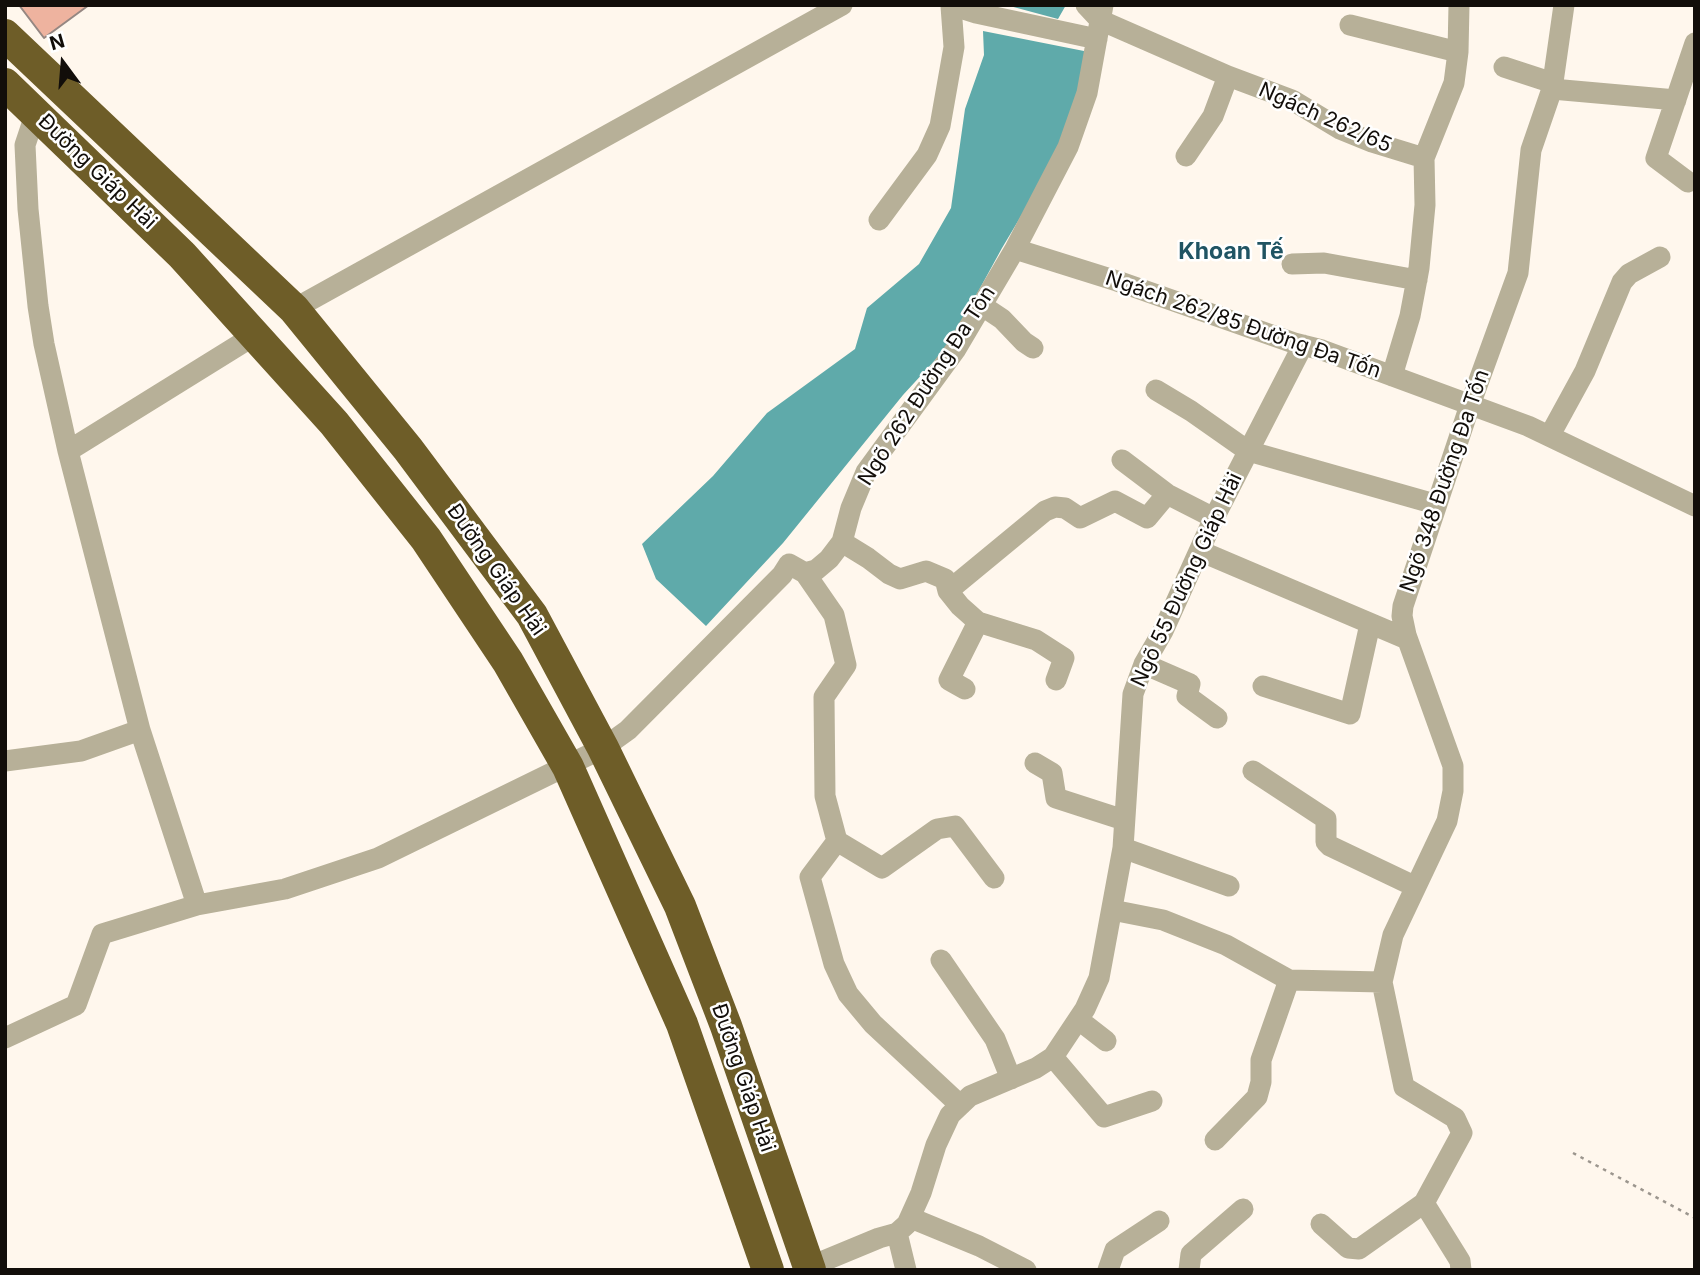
<!DOCTYPE html>
<html>
<head>
<meta charset="utf-8">
<style>
  body { margin:0 }
  #map { position:relative; width:1700px; height:1275px; overflow:hidden; background:#fff7ed; font-family:Inter,sans-serif }
  canvas { display:block }
  .frame { position:absolute; inset:0; border:7px solid #120e0a; pointer-events:none }
  .north { position:absolute; left:28px; top:28px; width:70px; height:70px; -webkit-text-stroke:5px #fff; paint-order:stroke; rotate:344deg; font-size:19px; font-weight:700; line-height:28px; text-align:center; color:#120e0a }
  .north::after { content:''; display:block; margin:auto; width:24px; height:32px; background:#120e0a; clip-path:polygon(50% 0,100% 100%,50% 72%,0 100%) }
</style>
</head>
<body>
<div id="map">
<canvas width="1700" height="1275"></canvas>
<div class="frame"></div>
<div class="north">N</div>
</div>
<script>
const c = document.querySelector('canvas').getContext('2d');
c.lineJoin = 'round';
function fill(path, color) {
  c.fillStyle = color;
  c.fill(path, 'evenodd');
}
function shape(rows) {
  const path = new Path2D();
  for (const r of rows) {
    path.moveTo(r[0], r[1]);
    for (let i = 2; i < r.length; i += 2) path.lineTo(r[i], r[i + 1]);
  }
  return path;
}
function trace(path, color, width, dash) {
  c.strokeStyle = color;
  c.lineWidth = width;
  c.lineCap = dash ? 'butt' : 'round';
  c.setLineDash(dash || []);
  c.stroke(path);
}
function drawText(font, color, halo, rows, align = 'center') {
  c.font = font + ' Inter,sans-serif';
  c.lineWidth = 5;
  c.setLineDash([]);
  c.textBaseline = 'middle';
  c.strokeStyle = halo;
  c.fillStyle = color;
  for (const [text, x, y, turn = 0] of rows) {
    c.save();
    c.translate(x, y);
    c.rotate((+turn || 0) * Math.PI / 180);
    c.textAlign = isNaN(turn) ? turn : align;
    if (halo) c.strokeText(text, 0, 0);
    c.fillText(text, 0, 0);
    c.restore();
  }
}
fill(shape([
  [1006,5,1066,5,1058,19],
  [983,31,1089,52,1067,139,1002,248,949,345,903,395,783,543,706,626,656,579,642,544,713,476,767,413,855,349,867,308,919,264,951,208,965,109,984,55]
]), '#5faaaa');
const building = shape([
  [19,5,89,5,44,38,19,5]
]);
fill(building, '#eeb39f');
trace(building, '#958782', 2);
trace(shape([
  [1573,1153,1695,1218]
]), '#9c968e', 2.5, [3.5, 5]);
trace(shape([
  [951,5,976,13,1097,39],
  [1086,5,1100,20,1228,76,1292,100,1340,129,1372,142,1424,158,1425,205,1419,268,1410,316,1392,376],
  [1350,25,1458,52,1454,83,1424,158],
  [1458,52,1459,5],
  [1504,67,1553,83],
  [1552,89,1676,100],
  [36,112,25,145,28,209,38,306,44,344,68,451,140,730],
  [1186,156,1213,116,1228,76],
  [1688,182,1656,158,1695,43],
  [879,220,927,155,940,126,954,47,951,6],
  [1015,249,1117,281,1294,343,1322,350,1528,426,1695,506],
  [1292,264,1324,263,1417,280],
  [981,305,1002,319,1024,342,1033,348],
  [294,309,842,5],
  [1156,390,1191,411,1248,451,1435,504],
  [1550,435,1585,371,1622,282,1629,274,1660,257],
  [68,451,255,335],
  [1122,460,1167,494,1214,518],
  [842,542,868,558,889,574,900,579,926,571,945,579,948,591,960,606,978,622,1036,640,1064,658,1056,680],
  [1200,551,1407,639],
  [805,573,834,615,846,665,824,697,825,796,837,841,882,868,937,829,955,826,994,878],
  [948,591,1045,511,1055,507,1065,508,1080,518,1115,501,1147,518,1167,494],
  [1144,664,1190,684,1187,696,1217,718],
  [1263,686,1350,714,1370,624],
  [965,689,949,680,978,622],
  [5,761,81,751,140,730,197,905,285,889,378,858,603,748,628,730,782,575,789,564,805,573,816,570,829,559,842,542,851,508,866,472,956,349,1015,249,1068,147,1087,93,1103,5],
  [1035,763,1052,773,1056,798,1124,820],
  [1253,771,1326,819,1326,842,1330,846,1414,886],
  [837,841,810,877,834,964,848,994,873,1024,960,1105],
  [1123,848,1229,886],
  [1112,910,1163,920,1226,945,1289,980,1382,982],
  [941,960,995,1039,1011,1079],
  [1079,1020,1106,1041],
  [5,1038,76,1005,102,934,197,905],
  [1053,1057,1104,1117,1152,1101],
  [1215,1140,1257,1097,1261,1082,1261,1060,1289,980],
  [911,1218,979,1246,1026,1270],
  [1321,1224,1348,1248,1359,1249,1424,1203],
  [897,1233,906,1270],
  [809,1267,879,1238,897,1233,907,1224,921,1193,936,1145,950,1115,970,1096,1036,1068,1053,1057,1085,1009,1099,978,1123,848,1133,694,1144,664,1163,631,1214,518,1303,345],
  [1108,1270,1115,1250,1159,1221],
  [1189,1270,1191,1254,1243,1209],
  [1461,1270,1460,1261,1424,1203,1462,1133,1455,1118,1404,1087,1382,982,1393,935,1447,821,1453,791,1453,766,1406,635,1402,616,1403,606,1470,405,1518,273,1531,150,1552,89,1564,5]
]), '#b7b098', 21);
trace(shape([
  [5,35,294,309,408,449,532,615,603,748,680,906,726,1026,810,1270],
  [5,84,182,255,334,423,426,539,508,662,568,767,682,1024,768,1270]
]), '#6e5d28', 32);
drawText('21px', '#120e0a', '#fff', [
  ["Ngách 262/65",1325,118,24],
  ["Đường Giáp Hải",97,172,44],
  ["Ngách 262/85 Đường Đa Tốn",1243,325,19],
  ["Ngõ 262 Đường Đa Tôn",927,386,-57],
  ["Ngõ 348 Đường Đa Tốn",1445,481,-71],
  ["Đường Giáp Hải",496,570,55],
  ["Ngõ 55 Đường Giáp Hải",1187,580,-65],
  ["Đường Giáp Hải",743,1078,71]
]);
drawText('bold 23px', '#205463', '#fff', [
  ["Khoan Tế",1231,252]
]);
</script>
</body>
</html>
